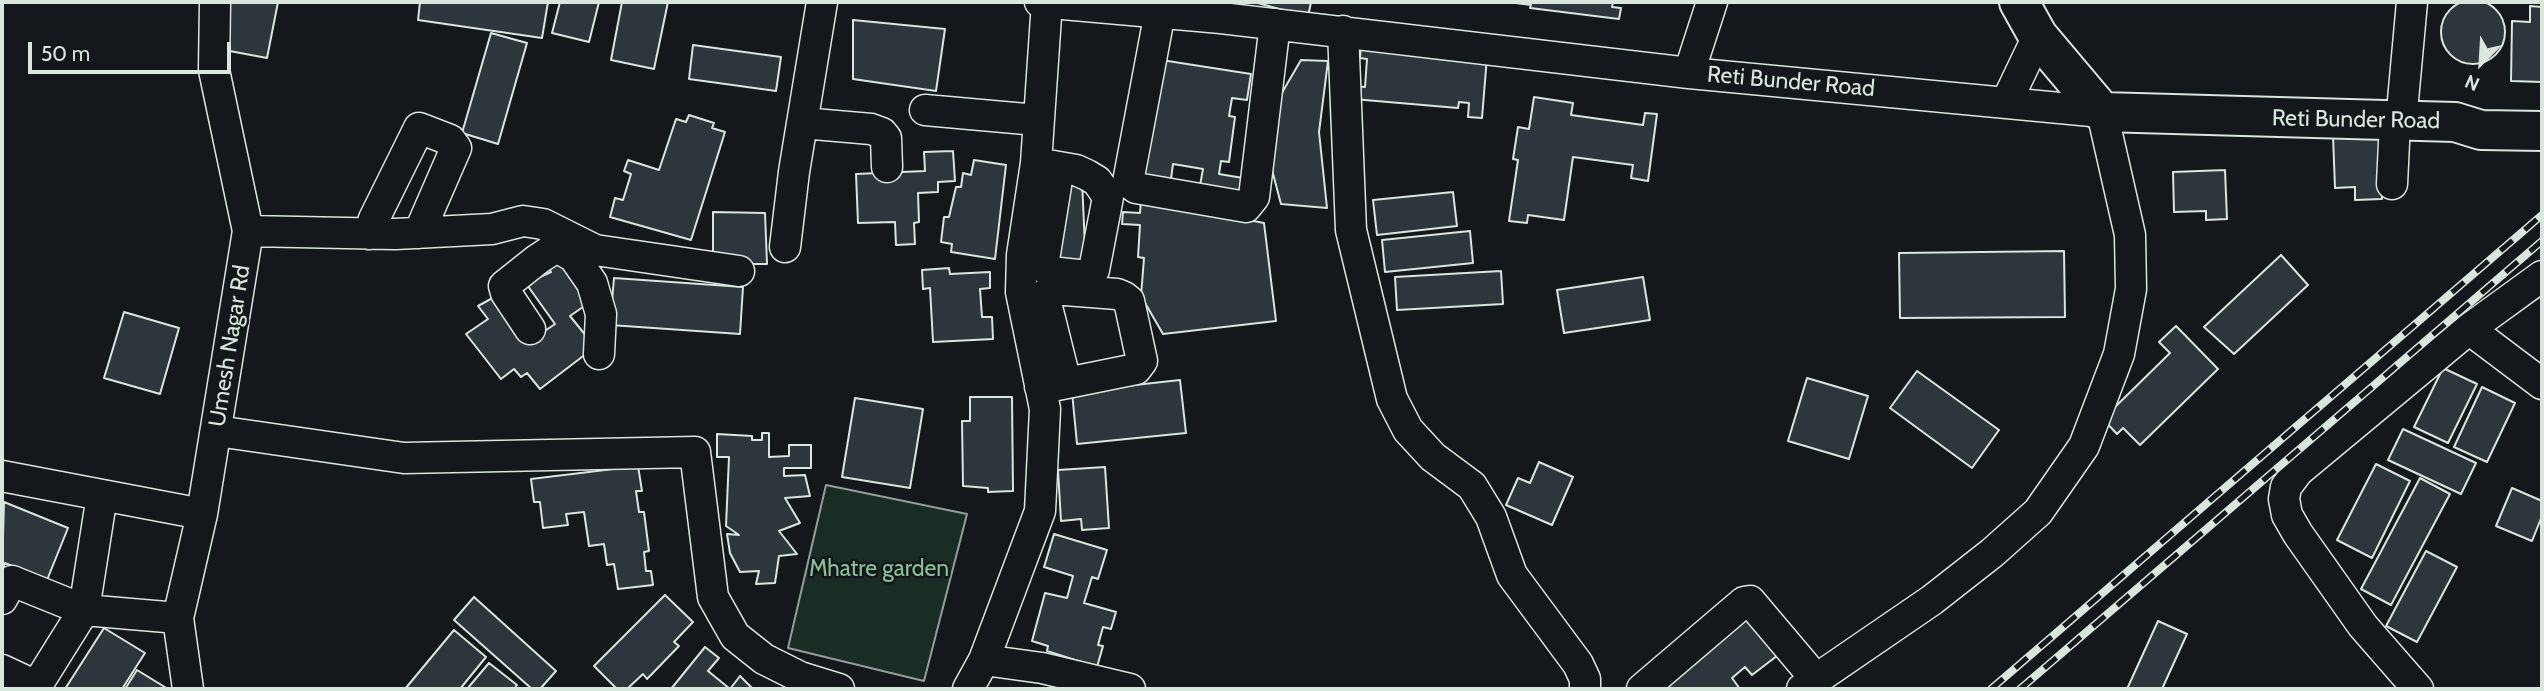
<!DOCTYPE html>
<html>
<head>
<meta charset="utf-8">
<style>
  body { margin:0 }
  #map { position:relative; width:2544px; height:691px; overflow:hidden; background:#14181c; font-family:Cabin,sans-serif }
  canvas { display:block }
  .frame { position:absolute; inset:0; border:4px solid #d8e6dc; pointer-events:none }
  .north { position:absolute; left:2446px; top:28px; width:70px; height:70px; -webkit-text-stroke:5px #14181c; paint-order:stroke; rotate:204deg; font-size:19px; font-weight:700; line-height:28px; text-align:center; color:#d8e6dc }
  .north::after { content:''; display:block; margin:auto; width:24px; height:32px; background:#d8e6dc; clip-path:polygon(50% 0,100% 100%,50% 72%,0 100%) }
  .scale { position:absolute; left:28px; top:42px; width:203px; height:32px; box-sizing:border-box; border:4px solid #d8e6dc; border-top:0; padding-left:9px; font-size:21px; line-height:24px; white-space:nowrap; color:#d8e6dc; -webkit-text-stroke:5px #14181c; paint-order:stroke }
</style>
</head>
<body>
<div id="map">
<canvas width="2544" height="691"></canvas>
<div class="frame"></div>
<div class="north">N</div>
<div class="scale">50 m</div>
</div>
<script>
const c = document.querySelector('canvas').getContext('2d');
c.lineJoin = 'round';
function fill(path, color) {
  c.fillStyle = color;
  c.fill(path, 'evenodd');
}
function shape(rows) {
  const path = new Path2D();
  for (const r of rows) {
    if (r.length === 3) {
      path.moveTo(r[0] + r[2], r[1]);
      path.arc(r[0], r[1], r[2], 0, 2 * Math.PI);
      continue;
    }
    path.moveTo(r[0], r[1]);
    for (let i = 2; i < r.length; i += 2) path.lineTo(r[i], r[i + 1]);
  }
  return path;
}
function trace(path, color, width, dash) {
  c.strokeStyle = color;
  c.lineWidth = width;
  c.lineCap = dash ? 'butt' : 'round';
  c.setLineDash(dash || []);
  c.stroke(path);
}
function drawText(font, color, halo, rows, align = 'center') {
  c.font = font + ' Cabin,sans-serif';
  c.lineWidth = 5;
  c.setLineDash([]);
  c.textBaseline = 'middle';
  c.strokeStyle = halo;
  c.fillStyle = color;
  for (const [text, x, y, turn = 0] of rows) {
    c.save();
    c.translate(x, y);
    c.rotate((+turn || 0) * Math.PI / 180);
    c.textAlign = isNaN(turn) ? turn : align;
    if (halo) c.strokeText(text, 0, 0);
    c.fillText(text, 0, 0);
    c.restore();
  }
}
const green = shape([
  [826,485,967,514,924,681,788,648,826,485]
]);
fill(green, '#1a2d24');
trace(green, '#939e99', 2);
const building = shape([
  [2473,32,32],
  [228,2,278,2,267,58,219,49,228,2],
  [420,2,548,2,542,38,418,20,420,2],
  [560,2,599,2,589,42,552,33,560,2],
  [622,2,668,2,654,69,611,60,622,2],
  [1254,2,1311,2,1308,17,1254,2],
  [1508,2,1613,2,1612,7,1621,8,1619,19,1530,8,1531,5,1508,2],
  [2530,6,2542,7,2542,82,2511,81,2512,21,2530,22,2530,6],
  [853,20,945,29,936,91,853,79,853,20],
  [491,33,527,43,498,144,462,133,491,33],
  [693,45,781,57,776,91,689,79,693,45],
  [1361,45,1487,57,1482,118,1468,117,1469,103,1459,102,1458,108,1353,99,1354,86,1365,87,1367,59,1360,58,1361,45],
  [1155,59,1251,74,1247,100,1232,98,1229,116,1235,117,1229,162,1221,161,1219,174,1243,178,1240,197,1199,191,1203,169,1173,164,1170,186,1137,181,1155,59],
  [1301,60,1328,61,1319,132,1327,208,1281,204,1267,151,1276,103,1301,60],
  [1534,97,1573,103,1571,115,1643,125,1645,113,1657,114,1648,181,1631,178,1633,165,1573,157,1564,220,1528,215,1527,223,1509,221,1518,160,1513,159,1518,127,1529,129,1534,97],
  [689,115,714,123,712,128,725,132,691,240,610,217,615,198,623,200,631,174,624,171,628,160,659,170,676,119,686,122,689,115],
  [2380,135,2382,199,2355,200,2355,187,2335,188,2333,136,2380,135],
  [953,151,955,181,938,182,938,192,918,193,919,222,914,223,915,244,896,245,895,222,858,223,856,174,925,171,924,152,953,151],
  [974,160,1006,165,995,259,951,252,952,244,941,242,944,217,949,217,956,187,961,187,963,173,971,175,974,160],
  [2225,170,2227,219,2206,220,2206,211,2174,212,2173,172,2225,170],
  [1058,179,1082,180,1086,269,1058,268,1058,179],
  [1453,192,1457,226,1377,235,1373,200,1453,192],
  [1141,200,1264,223,1276,321,1163,334,1141,296,1144,258,1138,257,1140,225,1122,224,1123,212,1140,213,1141,200],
  [713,212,765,213,767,264,713,264,713,212],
  [1470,231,1473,263,1385,272,1382,240,1470,231],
  [556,251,593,300,570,316,595,347,540,389,527,373,521,377,514,369,501,379,466,334,488,319,478,306,498,295,530,341,555,324,520,275,533,267,540,277,551,272,544,260,556,251],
  [2064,251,2065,317,1900,318,1899,253,2064,251],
  [2281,255,2308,285,2234,354,2204,327,2281,255],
  [949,268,950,274,990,272,990,288,980,289,982,317,992,317,993,339,933,342,930,288,923,289,922,270,949,268],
  [1501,271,1503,304,1397,310,1395,277,1501,271],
  [1643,277,1650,320,1564,333,1557,290,1643,277],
  [614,278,743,287,740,334,610,325,614,278],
  [124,312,179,328,160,394,104,378,124,312],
  [2176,326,2218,369,2140,445,2123,428,2117,434,2100,416,2112,410,2170,353,2159,342,2176,326],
  [2443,368,2477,384,2448,443,2414,427,2443,368],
  [1917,371,1999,430,1972,468,1890,408,1917,371],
  [1807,378,1868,396,1849,459,1788,441,1807,378],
  [1180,380,1186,433,1077,444,1072,392,1180,380],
  [2482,387,2515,403,2487,462,2454,447,2482,387],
  [970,397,1012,397,1013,491,988,492,988,488,963,486,962,421,970,421,970,397],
  [855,398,923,409,910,488,842,477,855,398],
  [2403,429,2476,463,2461,494,2388,460,2403,429],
  [762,433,769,433,769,457,789,456,789,445,811,445,811,468,784,468,784,476,805,475,810,496,785,498,800,523,779,531,797,554,779,556,775,583,756,584,759,571,740,572,730,553,727,534,739,535,726,526,729,457,717,457,717,434,752,436,752,440,762,440,762,433],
  [1539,462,1573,477,1552,525,1506,505,1518,478,1530,483,1539,462],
  [2376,464,2410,481,2372,558,2337,540,2376,464],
  [638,466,642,491,636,491,639,512,644,512,649,551,644,552,646,571,651,571,653,585,618,589,614,564,607,565,604,544,589,546,584,512,566,514,568,525,543,528,540,502,534,502,531,479,638,466],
  [1105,467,1109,528,1082,530,1081,519,1061,521,1058,470,1105,467],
  [2420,478,2450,494,2391,605,2361,589,2420,478],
  [2512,488,2542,501,2542,516,2532,541,2496,526,2512,488],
  [4,502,68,528,47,580,5,563,2,571,4,502],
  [1054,534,1107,550,1098,579,1092,577,1084,603,1116,612,1111,629,1103,627,1098,645,1103,646,1097,667,1047,651,1048,646,1032,641,1045,593,1067,598,1073,576,1044,567,1054,534],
  [2426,551,2457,567,2417,642,2386,626,2426,551],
  [665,595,693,622,674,642,679,646,647,679,643,674,627,689,617,689,594,666,665,595],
  [474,597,556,671,540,689,532,689,454,620,474,597],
  [1755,610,1786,649,1752,675,1745,667,1732,678,1740,689,1657,689,1755,610],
  [2158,621,2187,634,2162,689,2127,689,2158,621],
  [104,628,145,653,122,689,65,689,104,628],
  [454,630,486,657,460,689,405,689,454,630],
  [705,647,719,658,708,671,730,689,740,676,753,689,671,689,705,647],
  [489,663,517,685,514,689,467,689,489,663],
  [137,670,168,689,125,689,137,670]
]);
fill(building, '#2c363c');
trace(building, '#d8e6dc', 2);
const minor = shape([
  [1040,2,1221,18,1689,73,2102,112,2130,235,2131,289,2119,354,2084,446,2038,512,1992,553,1932,600,1802,689],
  [1160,12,1128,182,1136,188,1246,207,1254,197,1275,24],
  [1343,31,1351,230,1392,399,1408,430,1433,457,1472,486,1491,517,1512,575,1578,664,1585,679,1585,689],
  [1689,73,1712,2],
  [2006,103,2038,36],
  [925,110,1037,120],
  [2401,122,2412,2],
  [802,123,871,129,882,133,886,138,887,167],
  [1036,163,1076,170,1087,175,1097,181,1108,197,1094,270,1087,276,1050,272,1043,266,1059,167],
  [2392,184,2395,122],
  [248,231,395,234,492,229,523,221,543,224,595,250,739,271],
  [369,234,374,219,419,128,450,140,456,148,419,233],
  [785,247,794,172,822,2],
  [2542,276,2469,329,2542,384],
  [530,329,506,293,504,286,538,259,555,248,560,249,574,257,592,283,601,314,599,354],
  [1040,387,1052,386,1136,369,1142,361,1129,301,1124,297,1117,294,1052,289,1047,293,1045,299,1066,383],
  [217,431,404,458,695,452,713,597,735,636,764,659,800,677,839,689],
  [2,476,202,514],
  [2,599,12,581,84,610,178,618],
  [984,660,1042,668,1130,689],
  [2,670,34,685,39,682,84,610,102,495],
  [188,689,178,618,202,514,248,231,214,70,215,2],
  [968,689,984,660,1040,511,1045,409,1021,292,1022,255,1036,163,1047,2],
  [1642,689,1744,602,1750,601,1815,678],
  [2418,689,2363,626,2298,534,2287,515,2284,499,2286,487,2298,471,2469,329]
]);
const major = shape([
  [2019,2,2038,36,2102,112,2455,122,2481,130,2542,131]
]);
trace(minor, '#d8e6dc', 33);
trace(major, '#d8e6dc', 42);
trace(minor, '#14181c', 30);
trace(major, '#14181c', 38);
const rail = shape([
  [1991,689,2542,215],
  [2020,689,2542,241]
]);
trace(rail, '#d8e6dc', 8);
trace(rail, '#14181c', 5, [16]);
drawText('23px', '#d8e6dc', '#14181c', [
  ["Reti Bunder Road",1791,82,5],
  ["Reti Bunder Road",2356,120,1],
  ["Umesh Nagar Rd",230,346,-81]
]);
drawText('23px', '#8ac095', '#14181c', [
  ["Mhatre garden",879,569]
]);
</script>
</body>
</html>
